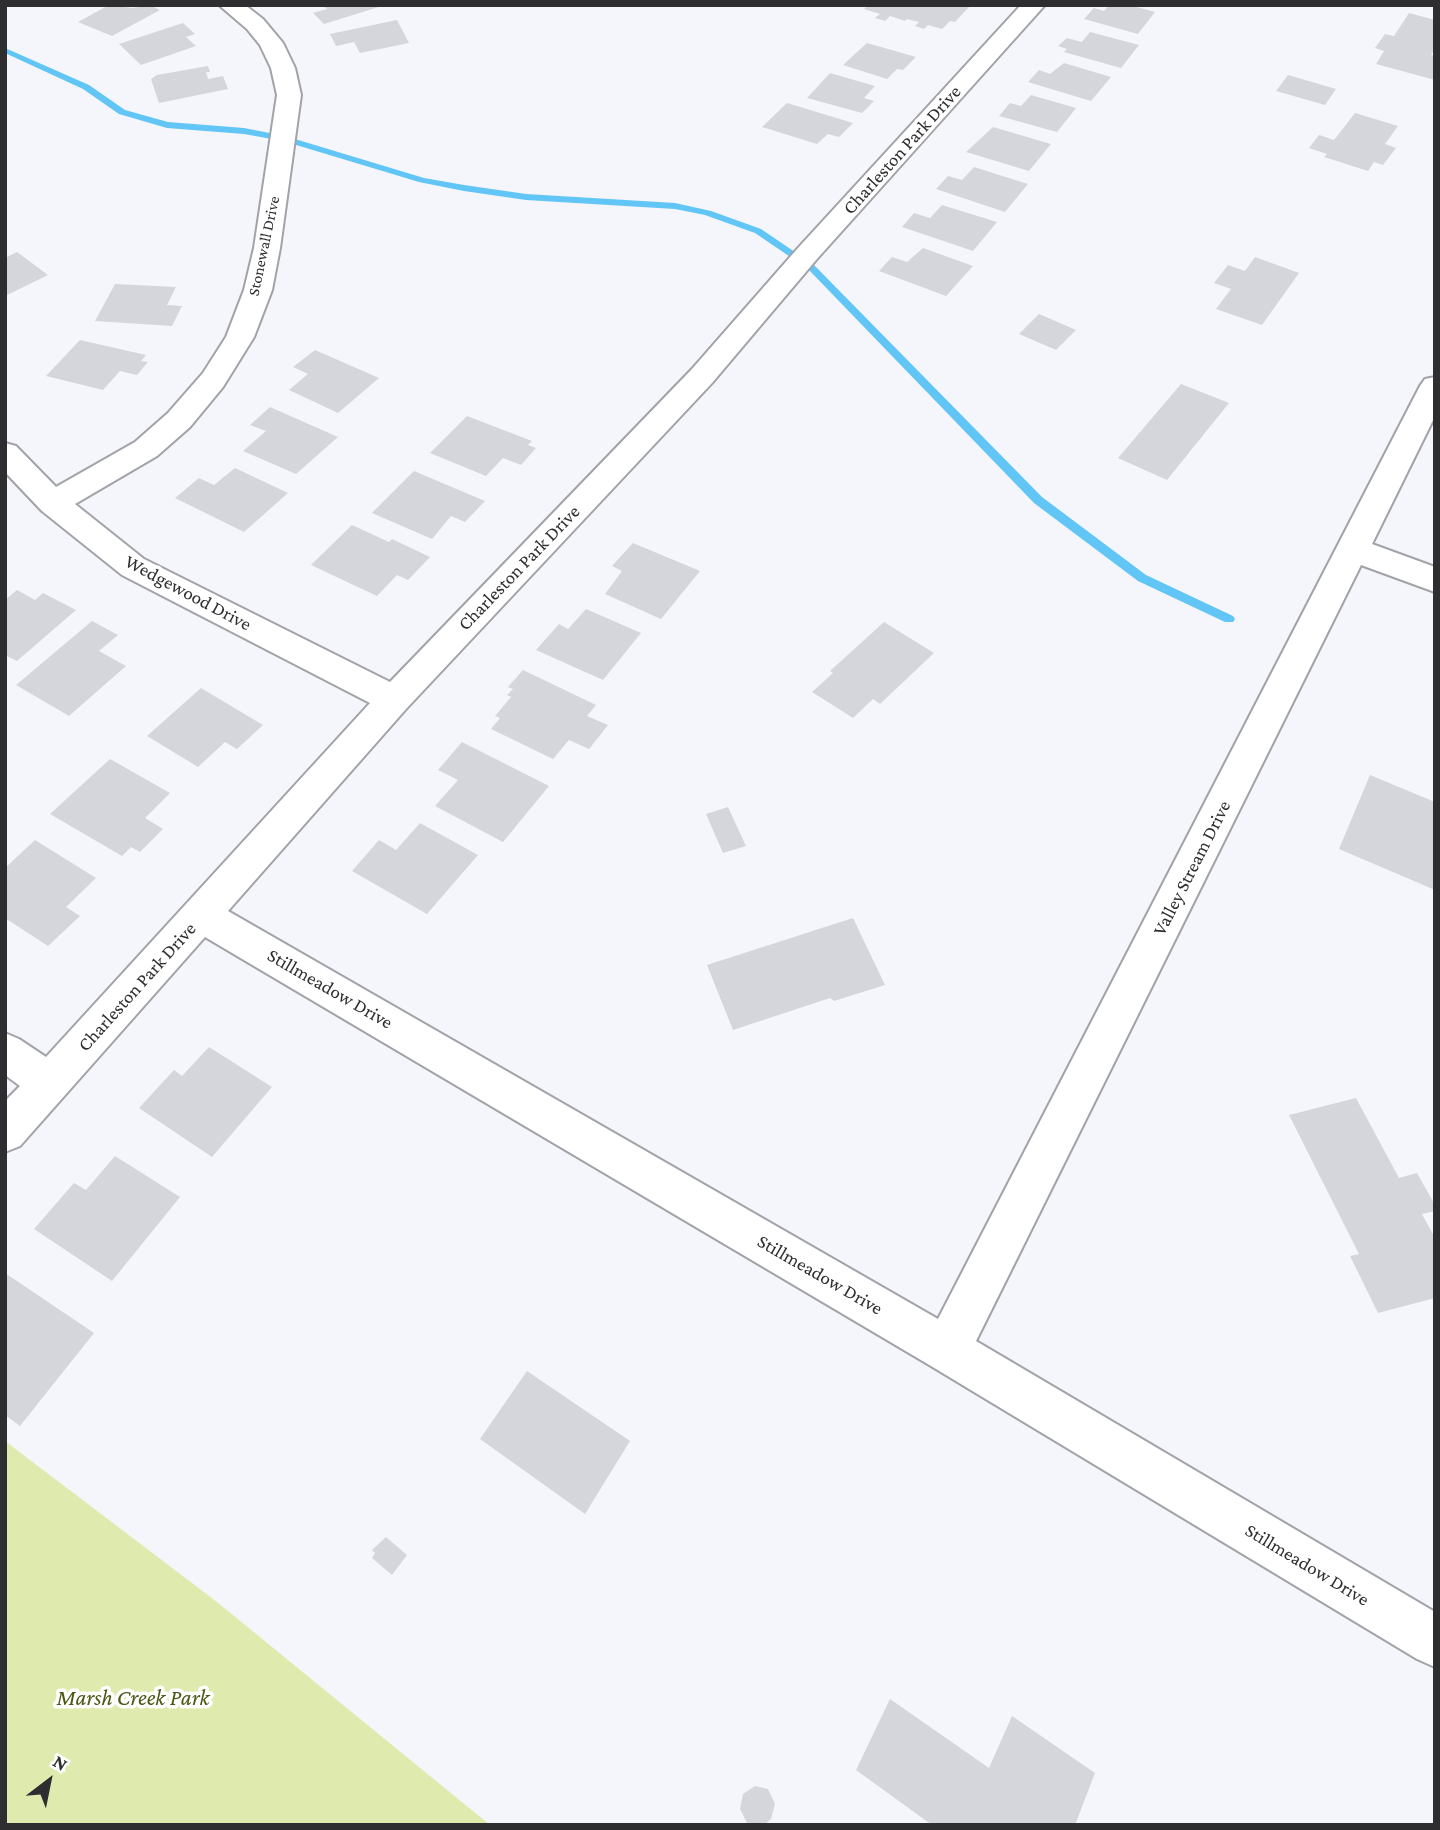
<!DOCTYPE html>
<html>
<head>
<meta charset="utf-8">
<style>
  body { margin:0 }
  #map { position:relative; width:1440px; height:1830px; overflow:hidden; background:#f4f6fc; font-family:"Crimson Pro",serif }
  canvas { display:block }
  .frame { position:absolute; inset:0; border:7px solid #2e2e30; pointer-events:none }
  .north { position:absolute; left:14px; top:1746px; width:70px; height:70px; -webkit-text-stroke:5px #fff; paint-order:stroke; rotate:32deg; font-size:19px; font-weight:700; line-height:28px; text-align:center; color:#2e2e30 }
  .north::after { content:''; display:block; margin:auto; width:24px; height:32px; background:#2e2e30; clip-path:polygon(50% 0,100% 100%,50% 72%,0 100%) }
</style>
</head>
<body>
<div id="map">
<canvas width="1440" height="1830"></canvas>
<div class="frame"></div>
<div class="north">N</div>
</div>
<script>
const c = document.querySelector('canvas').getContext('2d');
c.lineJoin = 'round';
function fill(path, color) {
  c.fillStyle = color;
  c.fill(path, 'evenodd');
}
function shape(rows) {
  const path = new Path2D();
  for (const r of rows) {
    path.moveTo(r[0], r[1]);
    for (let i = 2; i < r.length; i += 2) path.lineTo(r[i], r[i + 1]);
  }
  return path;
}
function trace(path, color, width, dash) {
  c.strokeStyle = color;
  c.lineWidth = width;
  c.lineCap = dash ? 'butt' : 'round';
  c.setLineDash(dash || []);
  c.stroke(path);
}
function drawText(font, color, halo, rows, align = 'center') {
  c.font = font + ' "Crimson Pro",serif';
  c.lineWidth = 7;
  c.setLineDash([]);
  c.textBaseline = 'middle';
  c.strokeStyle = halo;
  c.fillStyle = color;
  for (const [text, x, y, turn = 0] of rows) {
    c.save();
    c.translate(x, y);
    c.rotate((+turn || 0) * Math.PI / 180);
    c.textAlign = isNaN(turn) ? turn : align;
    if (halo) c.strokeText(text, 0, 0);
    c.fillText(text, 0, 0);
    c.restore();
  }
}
fill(shape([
  [5,1441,217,1602,490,1825,5,1825]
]), '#dfebae');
fill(shape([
  [5,48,89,85,125,110,168,122,244,128,285,136,424,178,464,185,526,194,675,203,711,211,761,229,814,265,1042,497,1146,575,1233,616,1235,619,1233,622,1225,622,1138,581,1034,503,808,269,755,233,705,215,675,209,526,200,464,191,419,182,283,141,244,134,167,128,119,114,83,89,5,53,5,48]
]), '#61c5f6');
fill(shape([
  [109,5,133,8,149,5,160,10,112,36,78,22],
  [323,5,382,5,382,6,324,24,313,13,327,9],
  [869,5,966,5,969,7,955,22,950,21,942,29,928,25,924,29,915,26,919,22,907,19,905,21,890,16,885,21,875,18,880,14,864,9],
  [1109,5,1129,5,1155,12,1138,34,1084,19,1094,8,1104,11],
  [1409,13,1435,20,1435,48,1431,55,1435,56,1435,80,1376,64,1384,51,1375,48,1385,34,1394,36],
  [397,20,409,43,360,53,354,42,336,46,330,34],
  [183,23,195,34,186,37,196,46,141,65,119,44],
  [1090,32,1139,45,1121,68,1064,52,1067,49,1058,46,1067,38,1082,42],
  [867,43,916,57,903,70,897,69,887,79,843,65],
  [1064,63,1111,77,1091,101,1028,82,1039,70,1050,74],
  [208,66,210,72,206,72,208,79,223,76,228,89,159,103,151,79,157,75],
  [830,73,875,86,864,98,874,101,862,113,807,98],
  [1288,75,1336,89,1325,105,1276,91],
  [1031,95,1076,108,1057,132,999,116,1010,103,1021,106],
  [787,103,853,123,839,137,828,134,817,144,762,127],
  [1355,113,1398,126,1385,144,1396,148,1383,165,1374,162,1368,171,1324,157,1327,154,1309,148,1319,135,1334,140],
  [993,127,1051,144,1029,171,966,152],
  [974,167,1028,184,1005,212,936,189,948,176,962,180],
  [942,205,997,222,973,251,902,227,914,213,930,218],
  [923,248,973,266,946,296,879,271,892,257,907,262],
  [17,252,48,275,5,296,5,258],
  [1255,257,1299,273,1262,325,1216,309,1231,289,1214,283,1228,265,1245,271],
  [115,284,176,287,167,305,182,306,172,326,95,321],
  [1039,314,1076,330,1056,350,1019,334],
  [80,340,146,355,141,361,148,362,137,375,120,371,103,390,46,376],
  [315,350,379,378,338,413,289,390,308,374,293,367],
  [1181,384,1229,403,1167,480,1118,458],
  [270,407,338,437,296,474,243,451,266,431,250,425],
  [467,416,532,441,528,445,536,448,521,465,503,458,486,476,430,453],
  [235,468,288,493,244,532,175,498,199,478,214,485],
  [414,471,485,501,465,522,451,516,432,539,372,513],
  [352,525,389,542,392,539,430,557,408,580,397,575,377,596,311,565],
  [633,543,700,571,661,619,605,594,622,571,612,566],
  [17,590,35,600,43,593,76,610,17,661,5,655,5,600],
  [586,609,641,633,603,680,536,650,559,624,568,629],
  [92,621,118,635,99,651,126,666,69,716,16,685],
  [884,622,934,653,880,704,873,699,853,718,812,692,833,673,830,671],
  [523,670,596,705,587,716,608,725,589,749,569,740,553,759,491,729,500,718,495,716,511,697,507,695,513,689,508,687],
  [201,688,263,725,237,749,225,742,198,767,147,736],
  [462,742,549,786,503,842,435,806,458,780,438,770],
  [110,759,170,793,145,818,163,829,140,852,131,847,122,856,50,814],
  [1370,775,1435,802,1435,890,1339,849],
  [728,807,746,846,723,853,706,814],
  [420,823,478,855,427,914,352,871,379,840,396,850],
  [35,840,96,878,66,907,80,916,48,946,5,918,5,868],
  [853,918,885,985,834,1001,830,998,733,1030,707,965],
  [209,1047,272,1087,212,1157,139,1108,174,1070,182,1076],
  [1356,1098,1399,1178,1417,1173,1435,1205,1435,1211,1422,1214,1435,1238,1435,1298,1378,1313,1350,1256,1359,1254,1289,1115],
  [115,1156,180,1197,112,1281,34,1229,74,1183,86,1190],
  [5,1273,94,1333,20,1426,5,1415],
  [527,1371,630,1441,585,1514,480,1439],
  [386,1537,407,1555,392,1575,372,1558,375,1553,372,1550],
  [890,1699,989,1768,1012,1716,1095,1773,1075,1825,932,1825,856,1770],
  [755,1786,768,1789,775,1804,771,1819,764,1825,748,1825,740,1809,743,1794]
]), '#d4d6db');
const street = shape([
  [219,5,245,5,263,19,283,43,295,68,301,95,280,248,272,290,254,337,223,387,190,427,157,456,75,504,144,559,390,682,692,369,798,248,1021,5,1045,5,816,260,712,383,406,709,228,911,938,1319,1420,386,1425,379,1435,377,1435,416,1372,544,1435,567,1435,592,1361,565,976,1341,1435,1612,1435,1667,1417,1659,931,1366,205,937,20,1146,5,1152,5,1101,20,1086,5,1075,5,1033,19,1039,46,1057,370,703,122,575,42,511,5,472,5,443,16,446,56,487,135,442,168,413,203,373,226,337,244,290,254,248,277,95,271,68,260,45,247,29,219,5]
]);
trace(street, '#a1a3a8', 4);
fill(street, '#fff');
drawText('16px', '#2e2e30', '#fff', [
  ["Stonewall Drive",264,246,-78]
]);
drawText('19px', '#2e2e30', '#fff', [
  ["Charleston Park Drive",902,150,-48],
  ["Charleston Park Drive",519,568,-46],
  ["Wedgewood Drive",188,593,28],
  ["Valley Stream Drive",1192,868,-63],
  ["Charleston Park Drive",137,987,-48],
  ["Stillmeadow Drive",330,989,30],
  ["Stillmeadow Drive",820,1275,30],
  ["Stillmeadow Drive",1307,1565,31]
]);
drawText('italic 23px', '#4c5514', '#fff', [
  ["Marsh Creek Park",133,1698]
]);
</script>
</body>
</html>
